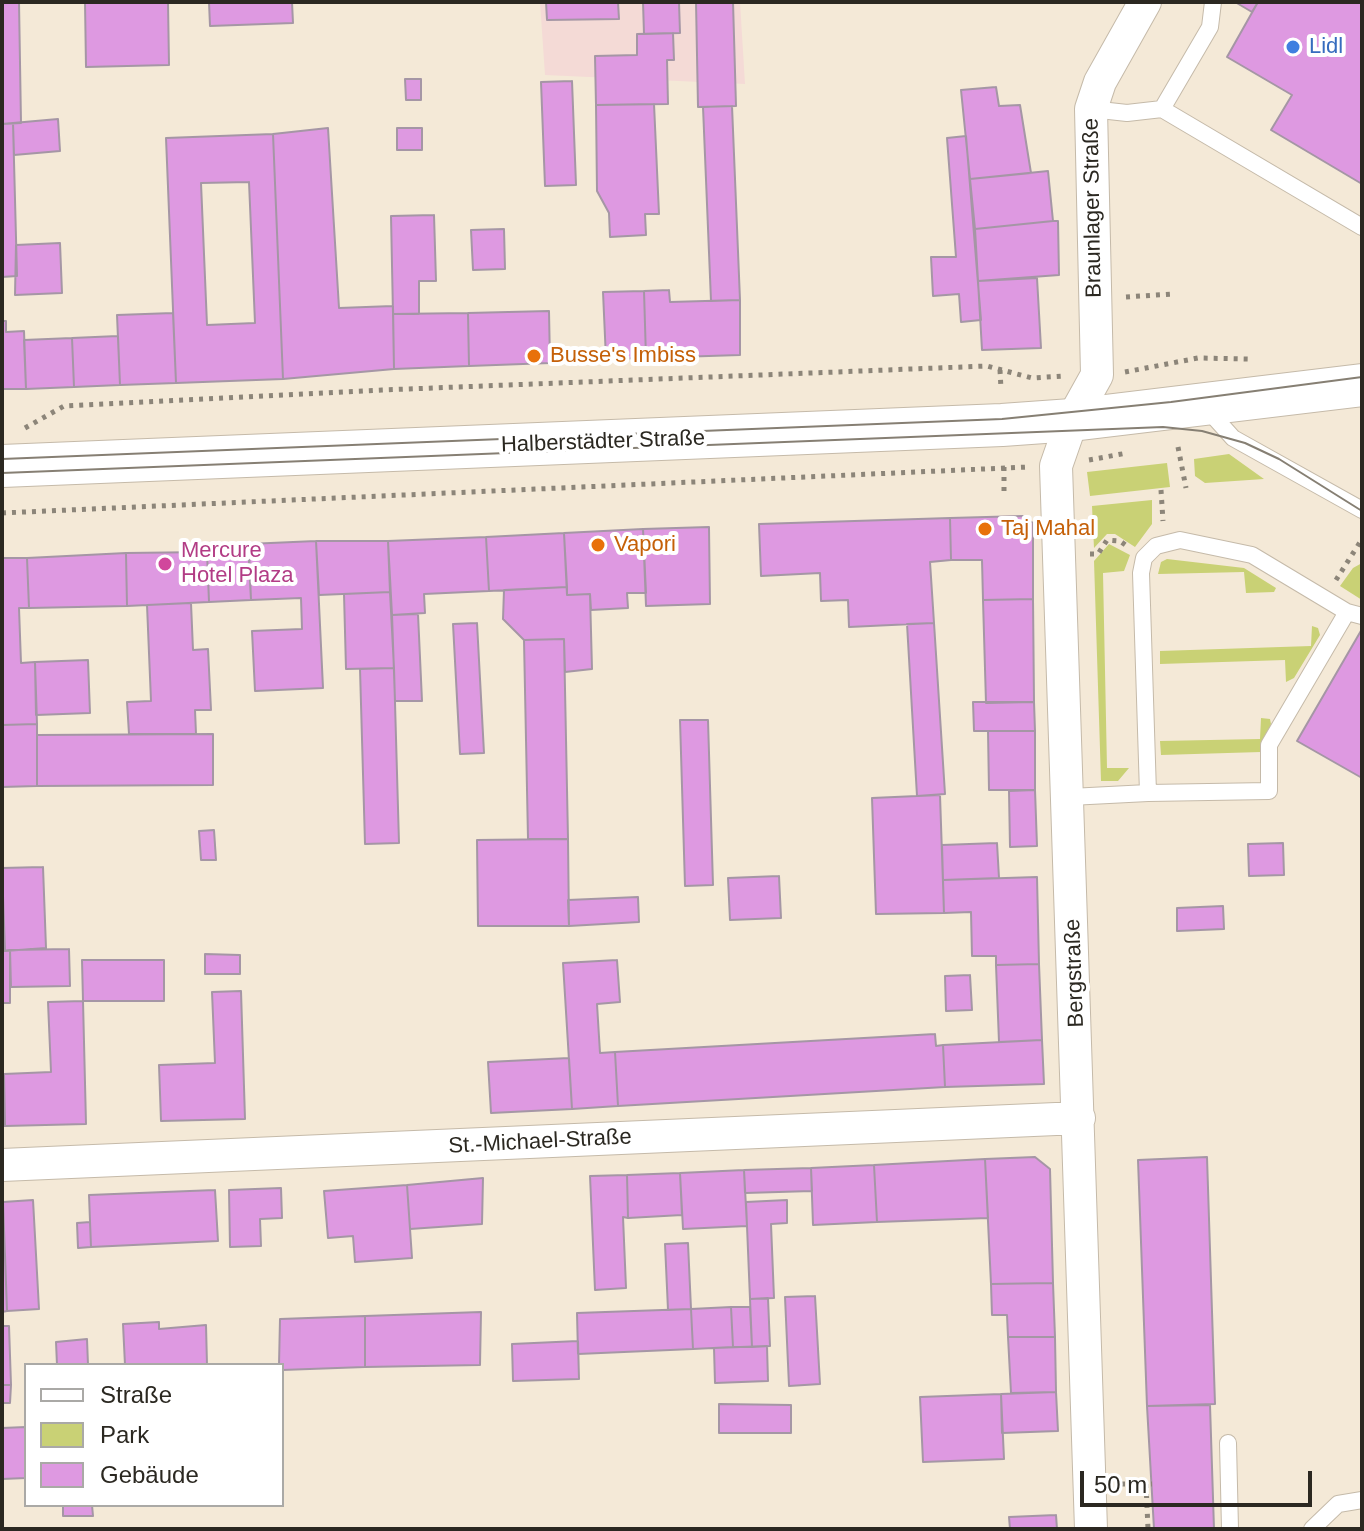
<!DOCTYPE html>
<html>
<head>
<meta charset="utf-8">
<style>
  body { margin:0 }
  #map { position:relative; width:1364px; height:1531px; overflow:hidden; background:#f4e9d7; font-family:Arial,sans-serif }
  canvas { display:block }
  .frame { position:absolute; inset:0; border:4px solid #2b2821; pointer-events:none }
  .legend { position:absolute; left:24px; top:1363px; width:260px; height:144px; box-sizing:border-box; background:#fff; border:2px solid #aaa9a6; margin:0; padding:10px 14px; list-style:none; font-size:24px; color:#2b2821 }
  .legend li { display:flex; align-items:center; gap:16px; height:40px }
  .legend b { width:40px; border:2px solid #aaa9a6 }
  .scale { position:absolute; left:1080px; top:1471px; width:232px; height:36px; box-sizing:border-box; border:4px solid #2b2821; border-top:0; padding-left:10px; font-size:24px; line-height:28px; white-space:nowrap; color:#2b2821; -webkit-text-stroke:6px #fff; paint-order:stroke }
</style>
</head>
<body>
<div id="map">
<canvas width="1364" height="1531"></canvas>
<div class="frame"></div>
<ul class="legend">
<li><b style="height:10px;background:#fff"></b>Straße</li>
<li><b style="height:22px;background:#c9d175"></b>Park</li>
<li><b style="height:22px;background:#de99e1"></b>Gebäude</li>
</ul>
<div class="scale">50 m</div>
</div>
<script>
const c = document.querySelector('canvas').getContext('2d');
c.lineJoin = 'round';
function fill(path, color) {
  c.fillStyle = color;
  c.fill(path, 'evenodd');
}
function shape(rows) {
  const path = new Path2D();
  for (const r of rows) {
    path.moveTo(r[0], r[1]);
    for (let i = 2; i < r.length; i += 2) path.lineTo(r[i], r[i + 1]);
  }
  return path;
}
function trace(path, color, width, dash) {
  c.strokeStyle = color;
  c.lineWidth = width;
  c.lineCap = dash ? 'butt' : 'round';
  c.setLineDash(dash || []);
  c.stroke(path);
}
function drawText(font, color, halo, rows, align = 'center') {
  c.font = font + ' Arial,sans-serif';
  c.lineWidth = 8;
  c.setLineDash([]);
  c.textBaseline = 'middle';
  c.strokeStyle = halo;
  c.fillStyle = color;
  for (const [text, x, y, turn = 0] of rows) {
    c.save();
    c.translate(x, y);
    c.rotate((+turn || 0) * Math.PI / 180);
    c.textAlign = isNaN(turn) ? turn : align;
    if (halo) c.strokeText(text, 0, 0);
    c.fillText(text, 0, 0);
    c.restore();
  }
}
fill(shape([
  [540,2,740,2,745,84,545,75]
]), '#f4dad6');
fill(shape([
  [1229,454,1264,479,1205,483,1195,476,1194,459],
  [1167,463,1170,487,1090,496,1087,472],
  [1152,500,1152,524,1135,547,1115,534,1107,534,1094,548,1092,506],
  [1109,544,1130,555,1124,571,1103,573,1107,768,1129,768,1118,781,1101,781,1094,561],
  [1167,559,1244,568,1276,588,1274,592,1246,593,1244,572,1158,574,1161,562],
  [1362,563,1362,600,1340,586,1353,568],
  [1312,626,1318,628,1320,635,1294,678,1286,682,1285,660,1160,664,1160,651,1311,646],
  [1261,718,1270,719,1271,724,1261,752,1161,755,1160,741,1260,739]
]), '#c9d175');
const building = shape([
  [2,2,19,2,21,123,2,124,2,2],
  [85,2,168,2,169,65,86,67,85,2],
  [209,2,292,2,293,23,210,26,209,2],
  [546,2,618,2,619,19,547,20,546,2],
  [643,2,679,2,680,33,644,34,643,2],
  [696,2,733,2,736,106,698,107,696,2],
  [1235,2,1258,2,1252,12,1235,2],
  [1258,2,1362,2,1362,184,1271,130,1292,95,1227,57,1258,2],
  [673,33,674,60,667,60,668,104,596,105,595,56,637,55,637,34,673,33],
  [405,79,421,79,421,100,406,100,405,79],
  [572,81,576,185,545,186,541,82,572,81],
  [996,87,999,106,1020,105,1031,173,970,179,961,90,996,87],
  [654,104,659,214,645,214,646,235,610,237,609,213,597,191,596,105,654,104],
  [732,106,740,300,711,301,703,107,732,106],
  [58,119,60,151,14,155,13,123,58,119],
  [13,123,17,276,2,277,2,124,13,123],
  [328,128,339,308,393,306,394,369,283,379,273,134,328,128],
  [397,128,422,128,422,150,397,150,397,128],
  [273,134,283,379,176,383,166,138,273,134],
  [249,182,255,323,207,325,201,183,249,182],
  [966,136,981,320,961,322,959,294,933,296,931,257,956,257,947,138,966,136],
  [1048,171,1053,221,975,229,970,179,1048,171],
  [434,215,436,281,419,281,419,314,393,314,391,216,434,215],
  [1053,221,1058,221,1059,275,978,281,975,229,1053,221],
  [504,229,505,269,473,270,471,230,504,229],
  [60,243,62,293,15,295,16,245,60,243],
  [1037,278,1041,348,982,350,978,281,1037,278],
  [669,290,670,302,740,300,740,355,646,358,644,291,669,290],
  [644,291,646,358,606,359,603,292,644,291],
  [549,311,550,363,469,366,468,313,549,311],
  [173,313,176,383,120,385,117,315,173,313],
  [468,313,469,366,394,369,393,314,468,313],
  [2,321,6,321,6,332,24,331,26,389,2,389,2,321],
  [118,336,120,385,74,387,72,338,118,336],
  [72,338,74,387,26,389,24,340,72,338],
  [1023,516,1033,523,1033,599,983,600,982,560,951,560,950,518,1023,516],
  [950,518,951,560,930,562,934,623,849,627,848,600,821,601,820,573,761,576,759,524,950,518],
  [709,527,710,604,646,606,643,529,709,527],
  [643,529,646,593,627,593,628,608,591,610,590,594,567,595,564,533,643,529],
  [564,533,567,587,489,591,486,537,564,533],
  [486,537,489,591,424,594,425,613,392,615,388,541,486,537],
  [316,541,388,541,390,592,319,595,316,541],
  [316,541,323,688,255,691,252,631,302,629,301,598,251,600,248,544,316,541],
  [249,550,251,600,209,602,207,552,249,550],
  [207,552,209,602,127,606,126,553,207,552],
  [126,553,127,606,29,608,27,558,126,553],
  [2,558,27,558,29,608,19,608,21,663,35,662,37,724,2,725,2,558],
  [567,587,567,595,590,594,592,669,565,672,564,639,524,640,503,619,504,590,567,587],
  [390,592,394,668,346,669,344,594,390,592],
  [1033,599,1034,702,986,703,983,600,1033,599],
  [191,603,193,650,208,649,211,710,195,710,196,734,129,734,127,702,151,701,147,605,191,603],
  [418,614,422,701,395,701,392,615,418,614],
  [477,623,484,753,460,754,453,624,477,623],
  [934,623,945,794,917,796,907,624,934,623],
  [1362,629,1362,778,1297,741,1362,629],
  [564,639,568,839,528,839,524,640,564,639],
  [88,660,90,713,36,715,35,662,88,660],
  [394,668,399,843,365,844,360,669,394,668],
  [973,702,1034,702,1035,731,974,731,973,702],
  [680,720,708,720,713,885,685,886,680,720],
  [37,724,37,786,2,787,2,725,37,724],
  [988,731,1035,731,1035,790,989,790,988,731],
  [213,734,213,785,37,786,37,735,213,734],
  [1035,790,1037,846,1010,847,1009,791,1035,790],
  [940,795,944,913,876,914,872,798,940,795],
  [214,830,216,860,201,860,199,831,214,830],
  [568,839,569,926,478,926,477,840,568,839],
  [997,843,999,878,943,880,942,845,997,843],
  [1283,843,1284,875,1249,876,1248,844,1283,843],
  [43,867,46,948,5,951,2,868,43,867],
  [779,876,781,918,730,920,728,878,779,876],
  [1037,877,1039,964,996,965,996,956,972,956,971,912,944,913,943,880,1037,877],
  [638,897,639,922,569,926,568,900,638,897],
  [1223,906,1224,929,1177,931,1177,908,1223,906],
  [2,922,5,951,2,951,2,922],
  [69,949,70,986,11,987,10,950,69,949],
  [10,950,10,1003,2,1003,2,951,10,950],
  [205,954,240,955,240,974,205,974,205,954],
  [82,960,164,960,164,1001,83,1001,82,960],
  [617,960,620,1002,597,1004,600,1053,615,1052,618,1106,572,1109,563,963,617,960],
  [1039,964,1042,1040,999,1042,996,965,1039,964],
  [970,975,972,1010,946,1011,945,976,970,975],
  [241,991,245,1119,161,1121,159,1065,215,1063,212,992,241,991],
  [83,1001,86,1124,5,1126,4,1074,51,1072,48,1002,83,1001],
  [935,1034,936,1046,943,1045,945,1087,618,1106,615,1052,935,1034],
  [1042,1040,1044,1084,945,1087,943,1045,1042,1040],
  [569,1058,572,1109,491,1113,488,1062,569,1058],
  [2,1082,4,1082,5,1126,2,1126,2,1082],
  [1035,1157,1050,1169,1053,1283,991,1284,985,1159,1035,1157],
  [1207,1157,1215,1404,1147,1406,1138,1160,1207,1157],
  [985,1159,988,1218,877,1222,874,1165,985,1159],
  [874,1165,877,1222,813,1225,811,1168,874,1165],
  [811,1168,812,1191,745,1193,744,1170,811,1168],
  [744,1170,747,1226,683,1229,680,1173,744,1170],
  [680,1173,682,1215,628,1218,627,1175,680,1173],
  [627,1175,628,1218,623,1217,626,1288,595,1290,590,1176,627,1175],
  [483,1178,482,1224,410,1229,407,1185,483,1178],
  [407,1185,412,1258,355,1262,353,1236,328,1238,324,1191,407,1185],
  [281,1188,282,1218,260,1219,261,1246,230,1247,229,1190,281,1188],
  [215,1190,218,1241,91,1247,89,1195,215,1190],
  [33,1200,39,1309,7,1311,3,1202,33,1200],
  [787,1200,787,1223,771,1224,774,1298,750,1299,746,1202,787,1200],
  [2,1202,5,1255,2,1256,2,1202],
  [90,1222,91,1247,78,1248,77,1223,90,1222],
  [688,1243,691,1309,668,1310,665,1244,688,1243],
  [5,1255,7,1311,2,1312,2,1256,5,1255],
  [1053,1283,1055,1337,1008,1337,1007,1315,992,1315,991,1284,1053,1283],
  [815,1296,820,1384,789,1386,785,1297,815,1296],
  [768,1298,770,1346,752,1347,750,1299,768,1298],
  [731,1307,733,1347,693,1349,691,1309,731,1307],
  [731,1307,750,1307,752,1347,733,1347,731,1307],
  [691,1309,693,1349,578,1354,577,1313,691,1309],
  [481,1312,480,1365,365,1367,365,1316,481,1312],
  [365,1316,365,1367,282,1370,279,1365,280,1319,365,1316],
  [159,1322,159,1329,206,1325,207,1365,125,1365,123,1324,159,1322],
  [2,1326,9,1326,11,1385,2,1385,2,1326],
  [1008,1337,1055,1337,1056,1392,1011,1393,1008,1337],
  [87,1339,88,1365,57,1365,56,1342,87,1339],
  [578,1341,579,1379,513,1381,512,1344,578,1341],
  [767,1346,768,1381,715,1383,714,1348,767,1346],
  [2,1385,11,1385,10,1403,2,1403,2,1385],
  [1056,1392,1058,1431,1002,1433,1001,1394,1056,1392],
  [1001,1394,1004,1459,923,1462,920,1397,1001,1394],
  [719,1404,791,1405,791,1433,719,1433,719,1404],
  [1210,1405,1214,1529,1154,1529,1147,1406,1210,1405],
  [26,1427,26,1478,2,1479,2,1428,26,1427],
  [63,1505,92,1505,93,1516,63,1516,63,1505],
  [1056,1515,1057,1529,1010,1529,1009,1517,1056,1515]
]);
fill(building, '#de99e1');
trace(building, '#a596a5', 2);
const service = shape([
  [1091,109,1127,113,1162,109,1362,227],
  [1162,109,1210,27,1213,2],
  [1206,408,1233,438,1362,510],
  [1148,793,1269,791,1269,745,1347,612],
  [1070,797,1148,793,1141,573,1144,558,1156,546,1180,540,1252,555,1347,612,1362,616],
  [1228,1443,1230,1529],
  [1312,1529,1338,1504,1362,1500]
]);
const minor = shape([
  [2,1165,1079,1118],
  [1091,1529,1056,466,1072,420,1097,375,1091,109,1100,82,1145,2]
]);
const tertiary = shape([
  [2,466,1002,425,1072,420,1362,385]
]);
trace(service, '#c5baa9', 18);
trace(minor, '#c5baa9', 34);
trace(tertiary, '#c5baa9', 44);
trace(shape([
  [1126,297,1173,294],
  [1000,370,1001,389],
  [1125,372,1198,358,1250,359],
  [25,428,64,406,382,390,987,366,1032,378,1063,376],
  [1178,447,1186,488],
  [1089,460,1127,453],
  [1004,467,1004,491],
  [1161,490,1163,521],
  [2,513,1028,467],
  [1090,554,1098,554,1107,540,1120,541,1127,546],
  [1336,580,1362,539],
  [1121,1484,1152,1484],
  [1146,1484,1148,1529]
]), '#8c8579', 5, [4, 6]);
trace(service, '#fff', 16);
trace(minor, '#fff', 32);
trace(tertiary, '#fff', 42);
trace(shape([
  [2,459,1002,419,1171,402,1362,377],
  [2,473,1163,427,1202,431,1245,443,1279,459,1362,511]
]), '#867f73', 2);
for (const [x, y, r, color] of [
  [1293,47,8,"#3f7fe0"],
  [534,356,8,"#e8710a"],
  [985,529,8,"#e8710a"],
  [598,545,8,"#e8710a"],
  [165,564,8,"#d1479c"]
]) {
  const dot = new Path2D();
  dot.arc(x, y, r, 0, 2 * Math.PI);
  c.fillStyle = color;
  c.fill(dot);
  trace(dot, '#fff', 3);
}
drawText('22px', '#366cbe', '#fff', [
  ["Lidl",1309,47]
], 'left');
drawText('22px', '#2b2821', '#fff', [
  ["Braunlager Straße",1093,208,-91],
  ["Halberstädter Straße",603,442,-2],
  ["Bergstraße",1075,973,-92],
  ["St.-Michael-Straße",540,1142,-3]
]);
drawText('22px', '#c56008', '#fff', [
  ["Busse's Imbiss",550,356],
  ["Taj Mahal",1001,529],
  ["Vapori",614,545]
], 'left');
drawText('22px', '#b23c85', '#fff', [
  ["Mercure",181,551],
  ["Hotel Plaza",181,576]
], 'left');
</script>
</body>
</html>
